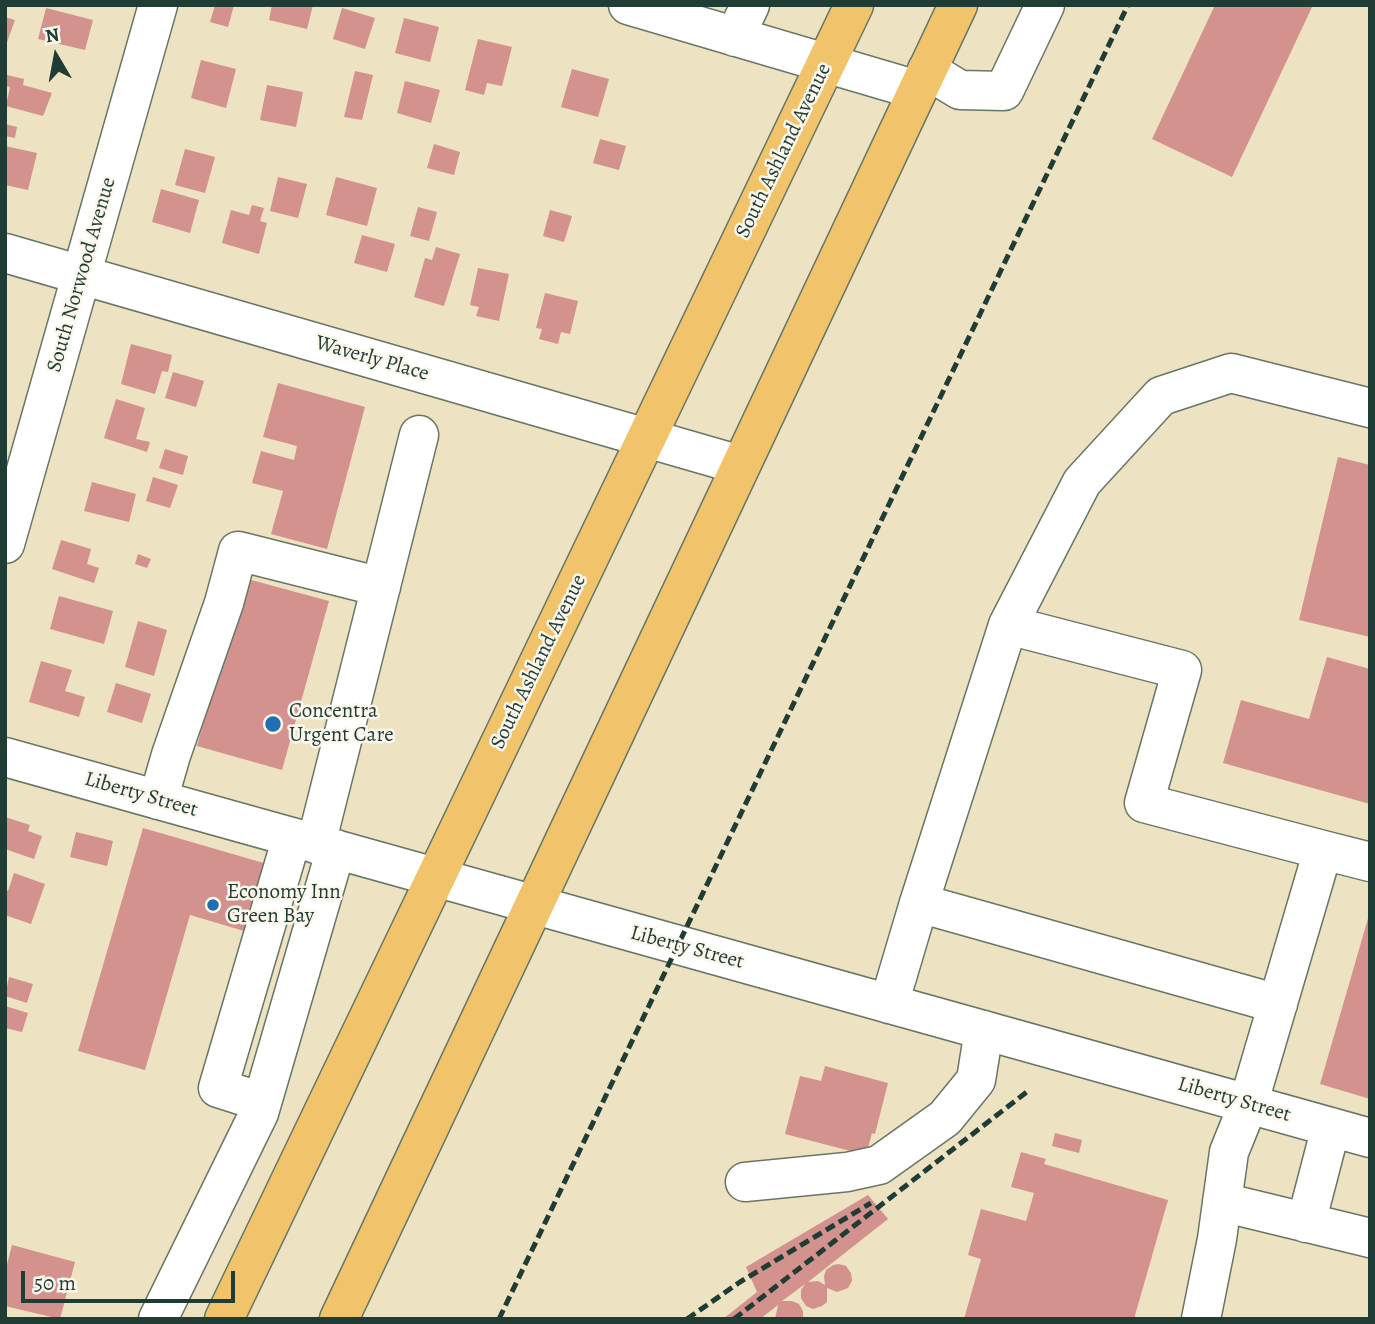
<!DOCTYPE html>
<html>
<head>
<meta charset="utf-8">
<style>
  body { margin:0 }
  #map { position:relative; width:1375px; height:1324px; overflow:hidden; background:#ede2c1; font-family:Alegreya,serif }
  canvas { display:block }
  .frame { position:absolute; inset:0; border:7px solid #1f3d34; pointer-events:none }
  .north { position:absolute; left:21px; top:21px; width:70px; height:70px; -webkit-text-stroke:5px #fbf7ec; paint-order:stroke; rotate:350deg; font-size:19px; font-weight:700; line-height:28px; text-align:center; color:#1f3d34 }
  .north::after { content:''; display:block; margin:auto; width:24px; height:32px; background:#1f3d34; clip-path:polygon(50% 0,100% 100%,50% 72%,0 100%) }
  .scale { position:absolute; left:21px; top:1271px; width:214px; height:32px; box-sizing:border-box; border:4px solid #1f3d34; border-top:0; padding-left:9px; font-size:21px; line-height:24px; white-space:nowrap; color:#1f3d34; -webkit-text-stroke:5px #fbf7ec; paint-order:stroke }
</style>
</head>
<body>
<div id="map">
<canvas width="1375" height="1324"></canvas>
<div class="frame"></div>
<div class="north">N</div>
<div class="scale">50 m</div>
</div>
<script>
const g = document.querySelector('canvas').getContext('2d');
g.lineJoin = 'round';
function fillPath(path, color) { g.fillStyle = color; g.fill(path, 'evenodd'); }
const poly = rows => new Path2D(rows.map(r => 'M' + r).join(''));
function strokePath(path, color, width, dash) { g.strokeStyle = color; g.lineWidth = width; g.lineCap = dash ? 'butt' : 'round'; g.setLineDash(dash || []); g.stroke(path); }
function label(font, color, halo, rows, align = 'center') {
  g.font = font + ' Alegreya,serif'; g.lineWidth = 5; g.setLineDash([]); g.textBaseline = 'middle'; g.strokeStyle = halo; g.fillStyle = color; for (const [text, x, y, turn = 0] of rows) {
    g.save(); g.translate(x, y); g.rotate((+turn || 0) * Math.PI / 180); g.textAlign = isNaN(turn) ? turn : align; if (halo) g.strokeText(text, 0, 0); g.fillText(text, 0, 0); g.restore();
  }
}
const building = poly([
  [215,5,234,5,228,27,210,22],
  [272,5,313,5,307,29,269,20],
  [1215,5,1313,5,1232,177,1152,139],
  [46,8,93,20,85,50,38,39],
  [342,8,375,18,365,49,333,39],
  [5,17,15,20,6,45,5,45],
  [404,18,439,27,430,62,395,53],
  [478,39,512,47,502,86,487,83,484,95,465,90],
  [201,60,236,69,226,108,191,98],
  [572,69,609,79,598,117,561,107],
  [355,71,373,75,362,120,344,117],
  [7,75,24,79,23,85,52,93,43,116,6,106,10,87,5,86],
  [405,81,440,90,431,123,397,113],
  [267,85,303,92,296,127,260,120],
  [5,124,17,127,15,138,5,136],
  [600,139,626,146,619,170,593,163],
  [434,144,460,152,454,175,427,168],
  [5,146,37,153,28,190,5,185],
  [185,149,215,157,205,193,175,185],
  [278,177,307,184,298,218,270,211],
  [336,177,377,188,367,226,326,215],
  [161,189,199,200,190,233,152,222],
  [252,205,264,208,260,221,267,223,259,254,222,243,231,210,249,215],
  [418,207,437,212,429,241,410,236],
  [550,210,572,216,564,242,543,236],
  [362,235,395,244,387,272,354,263],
  [436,247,460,254,444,306,414,297,425,258,432,260],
  [478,268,509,274,499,321,476,316,479,307,470,305],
  [545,293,578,301,570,334,561,332,558,344,539,339,542,329,536,328],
  [131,344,172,355,168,372,162,371,155,394,121,384],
  [173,372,204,381,196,407,165,398],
  [278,383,365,407,327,549,271,534,283,491,252,483,261,451,294,460,297,446,263,437],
  [116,399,145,408,136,439,150,442,147,452,104,438],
  [165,449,188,456,183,475,159,468],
  [1338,457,1370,465,1370,637,1299,620],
  [153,477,178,485,170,508,146,501],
  [92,482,136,494,129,522,84,511],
  [61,540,91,549,87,564,99,568,94,583,52,569],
  [138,554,151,559,147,568,135,564],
  [244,578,329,601,282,770,197,746],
  [59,596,113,611,104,644,50,629],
  [138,621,167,630,154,676,125,667],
  [1327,657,1370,669,1370,804,1223,763,1241,700,1309,719],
  [41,661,72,670,65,691,85,697,79,717,29,702],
  [116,683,151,694,142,723,107,712],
  [5,817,30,825,28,831,42,836,34,859,5,849],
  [143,828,281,868,261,936,190,915,145,1070,78,1051],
  [76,832,113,841,107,866,70,857],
  [14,873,45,884,31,924,5,915,5,890,8,891],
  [1369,915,1370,915,1370,1099,1320,1084],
  [9,977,33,984,27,1003,5,996],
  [5,1006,28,1013,22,1032,5,1028],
  [825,1066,888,1083,875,1134,872,1133,866,1155,785,1134,800,1076,821,1081],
  [1055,1133,1082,1140,1079,1153,1052,1146],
  [1021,1152,1046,1159,1044,1164,1168,1200,1134,1319,964,1319,981,1259,968,1255,981,1209,1026,1221,1034,1193,1011,1187],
  [868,1195,888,1219,808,1282,818,1281,825,1285,824,1276,826,1270,833,1265,839,1264,846,1266,851,1273,852,1281,848,1288,837,1292,827,1288,827,1302,822,1306,813,1309,806,1306,801,1298,801,1290,805,1284,782,1301,792,1301,799,1304,803,1311,803,1319,775,1319,778,1305,760,1319,723,1319,757,1292,746,1267],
  [12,1245,75,1262,60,1319,5,1306,5,1272]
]);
const minor = poly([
  [628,5,917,90],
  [735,37,750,5],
  [927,70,960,90,1004,91,1045,5],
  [5,253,740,465],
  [5,544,158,5],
  [1008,625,1082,482,1161,396,1231,373,1370,408],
  [5,757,1370,1138],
  [158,800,171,755,224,603,238,551,381,587],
  [316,844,419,435],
  [919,903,1008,625,1182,670,1144,803,1323,850],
  [889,1004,919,903,1278,1004],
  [262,1102,218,1088,292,837],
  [745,1182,847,1172,879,1165,945,1118,976,1080,984,1030],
  [1222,1202,1370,1238],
  [1306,1223,1331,1127],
  [158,1319,259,1113,336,849],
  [1201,1319,1217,1239,1229,1152,1248,1105,1323,850,1370,862]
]);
const major = poly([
  [224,1319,854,5],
  [339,1319,958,5]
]);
const rail = poly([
  [499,1319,1128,5],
  [687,1319,740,1282,871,1203],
  [734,1319,1028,1091]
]);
const markers = [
  [273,724,9,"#1f6fb2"],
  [213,905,7,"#1f6fb2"]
];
const streetNames = [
  ["South Ashland Avenue",784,151,-64],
  ["South Norwood Avenue",82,275,-74],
  ["Waverly Place",372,359,16],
  ["South Ashland Avenue",539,662,-64],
  ["Liberty Street",141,795,16],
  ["Liberty Street",687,948,15],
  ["Liberty Street",1234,1100,16]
];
const poiNames = [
  ["Concentra",289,712],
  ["Urgent Care",289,736],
  ["Economy Inn",227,893],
  ["Green Bay",227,917]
];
fillPath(building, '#d4928e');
strokePath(minor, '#677765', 41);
strokePath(major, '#677765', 41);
strokePath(minor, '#fff', 38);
strokePath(major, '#f1c36a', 38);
strokePath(rail, '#1f3d34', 5, [10, 5]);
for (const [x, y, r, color] of markers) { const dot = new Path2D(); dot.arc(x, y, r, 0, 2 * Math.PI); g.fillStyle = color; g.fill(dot); strokePath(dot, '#fbf7ec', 2.5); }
label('21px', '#1f3d34', '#fbf7ec', streetNames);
label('21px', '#1f3d34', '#fbf7ec', poiNames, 'left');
</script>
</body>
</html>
